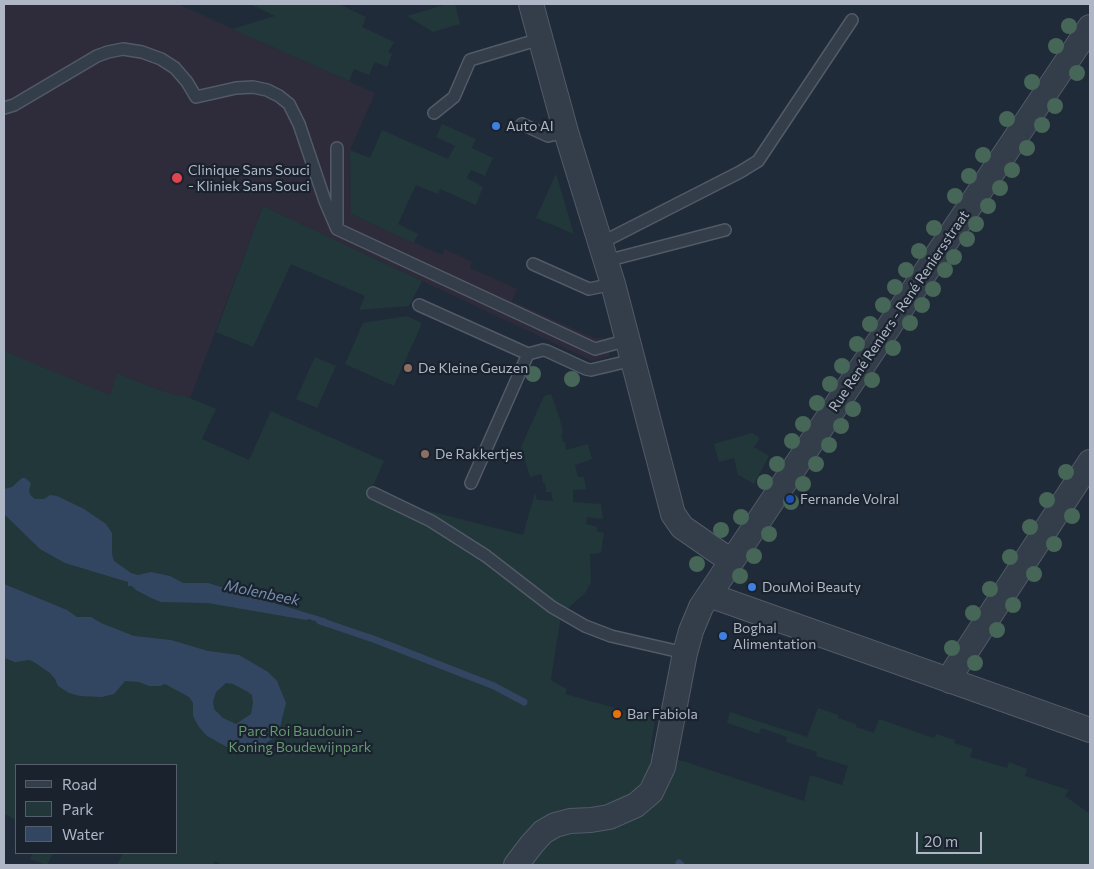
<!DOCTYPE html>
<html>
<head>
<meta charset="utf-8">
<style>
  body { margin:0 }
  #map { position:relative; width:1094px; height:869px; overflow:hidden; background:#202b39; font-family:Commissioner,sans-serif }
  canvas { display:block }
  .frame { position:absolute; inset:0; border:5px solid #afb7c6; pointer-events:none }
  .legend { position:absolute; left:15px; top:764px; width:162px; height:90px; box-sizing:border-box; background:#1a222e; border:1px solid #565e6b; margin:0; padding:6px 9px; list-style:none; font-size:15px; color:#afb7c6 }
  .legend li { display:flex; align-items:center; gap:10px; height:25px }
  .legend b { width:25px; border:1px solid #565e6b }
  .scale { position:absolute; left:916px; top:832px; width:66px; height:22px; box-sizing:border-box; border:2px solid #afb7c6; border-top:0; padding-left:6px; font-size:15px; line-height:18px; white-space:nowrap; color:#afb7c6; -webkit-text-stroke:4px #1a222e; paint-order:stroke }
</style>
</head>
<body>
<div id="map">
<canvas width="1094" height="869"></canvas>
<div class="frame"></div>
<ul class="legend">
<li><b style="height:6px;background:#343d4a"></b>Road</li>
<li><b style="height:14px;background:#22373a"></b>Park</li>
<li><b style="height:14px;background:#334661"></b>Water</li>
</ul>
<div class="scale">20 m</div>
</div>
<script>
const g = document.querySelector('canvas').getContext('2d');
g.lineJoin = 'round';
function fillPath(path, color) { g.fillStyle = color; g.fill(path, 'evenodd'); }
const poly = rows => new Path2D(rows.map(r => 'M' + r).join(''));
function strokePath(path, color, width, dash) { g.strokeStyle = color; g.lineWidth = width; g.lineCap = dash ? 'butt' : 'round'; g.setLineDash(dash || []); g.stroke(path); }
function label(font, color, halo, rows, align = 'center') {
  g.font = font + ' Commissioner,sans-serif'; g.lineWidth = 4.5; g.setLineDash([]); g.textBaseline = 'middle'; g.strokeStyle = halo; g.fillStyle = color; for (const [text, x, y, turn = 0] of rows) {
    g.save(); g.translate(x, y); g.rotate((+turn || 0) * Math.PI / 180); g.textAlign = isNaN(turn) ? turn : align; if (halo) g.strokeText(text, 0, 0); g.fillText(text, 0, 0); g.restore();
  }
}
const medical = poly([
  [4,4,178,4,375,93,350,150,351,214,442,255,445,249,472,262,470,268,517,289,512,301,594,338,604,338,610,356,592,361,263,206,190,398,180,394,178,396,146,385,117,373,110,396,4,351]
]);
const green = poly([
  [257,4,339,4,366,17,362,27,394,42,388,52,392,54,387,67,375,62,369,75,354,69,349,81,232,29,275,16,252,5],
  [447,4,455,4,460,24,433,32,407,16],
  [442,124,476,139,472,148,493,158,485,176,471,170,467,178,483,187,476,205,440,189,438,194,416,185,398,224,418,234,414,243,351,214,350,150,370,158,382,130,448,159,455,146,436,137],
  [556,174,574,234,536,218],
  [263,206,422,281,409,306,359,310,365,296,291,264,253,347,216,332],
  [407,316,422,323,394,386,345,364,363,323],
  [4,351,110,395,117,373,146,385,178,396,179,394,190,398,216,409,202,439,249,460,271,411,384,461,373,486,425,510,523,535,535,493,537,500,553,501,551,492,546,492,545,483,543,483,541,474,530,477,521,447,544,396,551,394,560,419,563,434,561,435,563,442,565,442,566,450,588,444,592,459,575,465,578,477,584,477,586,489,573,490,573,502,601,504,603,519,587,517,586,524,597,527,597,531,604,533,601,553,590,554,591,582,585,593,561,615,551,679,552,681,567,689,565,694,655,719,650,753,686,762,804,801,810,775,842,785,848,766,816,756,817,752,786,742,787,737,761,728,759,734,727,723,730,712,807,737,818,708,838,715,838,718,856,724,856,727,874,733,879,719,934,738,936,734,955,740,954,743,973,749,970,757,1007,768,1009,762,1027,769,1025,776,1069,790,1065,796,1090,814,1090,865,222,865,215,861,213,865,117,865,123,853,176,853,176,765,16,765,16,820,5,814,4,817],
  [315,357,336,366,317,408,296,399],
  [752,433,760,438,754,447,769,456,754,484,739,475,738,476,734,458,719,462,714,444],
  [33,853,53,853,47,865,30,859]
]);
const water = poly([
  [22,478,25,478,31,483,29,491,31,496,35,499,44,499,50,495,57,496,84,509,106,524,112,533,112,554,114,561,131,573,138,575,151,572,170,576,183,583,208,583,327,619,328,623,326,625,309,619,306,620,208,603,161,602,151,598,136,590,132,586,128,586,128,582,65,563,40,549,4,514,4,489,12,487],
  [4,584,67,610,77,617,91,617,101,623,134,636,171,640,208,651,239,655,268,672,277,681,286,703,279,731,272,739,258,748,248,749,227,747,207,736,199,727,193,716,193,703,189,697,165,684,160,686,149,686,139,682,125,681,114,694,102,697,80,696,69,693,58,686,55,679,50,673,34,662,29,660,15,662,4,658],
  [226,683,233,684,248,692,252,695,253,703,251,714,236,724,223,718,214,709,213,702,216,692]
]);
const stream = poly([
  [320,621,376,640,494,686,524,702],
  [679,863,681,865]
]);
const service = poly([
  [4,108,14,105,97,56,108,52,123,49,142,52,161,59,175,68,187,82,196,97,236,88,253,87,267,90,279,96,289,104,299,124,325,201,337,229,595,349,628,340],
  [434,113,454,97,470,60,540,39],
  [522,124,548,136,566,132],
  [337,224,337,148],
  [601,243,740,172,758,161,852,20],
  [606,261,725,230],
  [533,264,589,289,613,284],
  [419,305,528,354,543,350,547,351,586,369,591,370,633,360],
  [471,483,528,354],
  [373,493,431,521,486,556,552,607,585,626,611,636,685,653]
]);
const minor = poly([
  [531,4,566,132,613,284,673,514,682,527,731,561],
  [709,595,1090,730],
  [950,681,955,669,1090,462],
  [516,865,532,844,543,832,555,825,570,821,591,820,609,817,636,805,651,792,663,767,685,653,691,631,701,607,1090,27]
]);
const trees = [
  [1069,26],
  [1056,46],
  [1077,73],
  [1032,82],
  [1055,106],
  [1007,119],
  [1042,125],
  [1027,148],
  [983,155],
  [1012,170],
  [969,176],
  [1000,188],
  [955,196],
  [988,206],
  [976,224],
  [934,228],
  [967,239],
  [919,251],
  [954,257],
  [906,270],
  [945,270],
  [895,287],
  [933,289],
  [883,305],
  [922,305],
  [910,323],
  [870,324],
  [857,344],
  [893,348],
  [842,366],
  [533,374],
  [572,379],
  [872,380],
  [830,384],
  [817,403],
  [853,409],
  [803,424],
  [841,426],
  [792,441],
  [829,445],
  [777,464],
  [816,464],
  [1066,472],
  [765,482],
  [803,484],
  [1047,500],
  [791,502],
  [1072,516],
  [741,517],
  [1030,527],
  [721,530],
  [769,534],
  [1054,544],
  [754,556],
  [1010,557],
  [697,564],
  [1034,574],
  [740,576],
  [990,589],
  [1013,605],
  [973,613],
  [997,630],
  [952,648],
  [975,663]
];
const markers = [
  [496,126,5,"#3f7fe0"],
  [177,178,6,"#e0444e"],
  [408,368,5,"#8d6e63"],
  [425,454,5,"#8d6e63"],
  [790,499,5,"#1a4fb4"],
  [752,587,5,"#3f7fe0"],
  [723,636,5,"#3f7fe0"],
  [617,714,5,"#e8710a"]
];
const poiNames = [
  ["Auto AI",506,126],
  ["Clinique Sans Souci",188,170],
  ["- Kliniek Sans Souci",188,186],
  ["De Kleine Geuzen",418,368],
  ["De Rakkertjes",435,454],
  ["Fernande Volral",800,499],
  ["DouMoi Beauty",762,587],
  ["Boghal",733,628],
  ["Alimentation",733,644],
  ["Bar Fabiola",627,714]
];
const streetNames = [
  ["Rue René Reniers - René Reniersstraat",899,311,-56]
];
const parkNames = [
  ["Parc Roi Baudouin -",300,731],
  ["Koning Boudewijnpark",300,747]
];
const waterNames = [
  ["Molenbeek",262,593,12]
];
fillPath(medical, '#2e2c3a');
fillPath(green, '#22373a');
fillPath(water, '#334661');
strokePath(stream, '#334661', 7);
strokePath(service, '#525a67', 14);
strokePath(minor, '#525a67', 26);
strokePath(service, '#343d4a', 11);
strokePath(minor, '#343d4a', 24);
g.fillStyle = '#466658';
for (const [x, y] of trees) { g.beginPath(); g.arc(x, y, 8, 0, 2 * Math.PI); g.fill(); }
for (const [x, y, r, color] of markers) { const dot = new Path2D(); dot.arc(x, y, r, 0, 2 * Math.PI); g.fillStyle = color; g.fill(dot); strokePath(dot, '#1a222e', 2); }
label('14px', '#afb7c6', '#1a222e', poiNames, 'left');
label('14px', '#afb7c6', '#1a222e', streetNames);
label('14px', '#659771', '#1a222e', parkNames);
label('italic 15px', '#758eaf', '#1a222e', waterNames);
</script>
</body>
</html>
